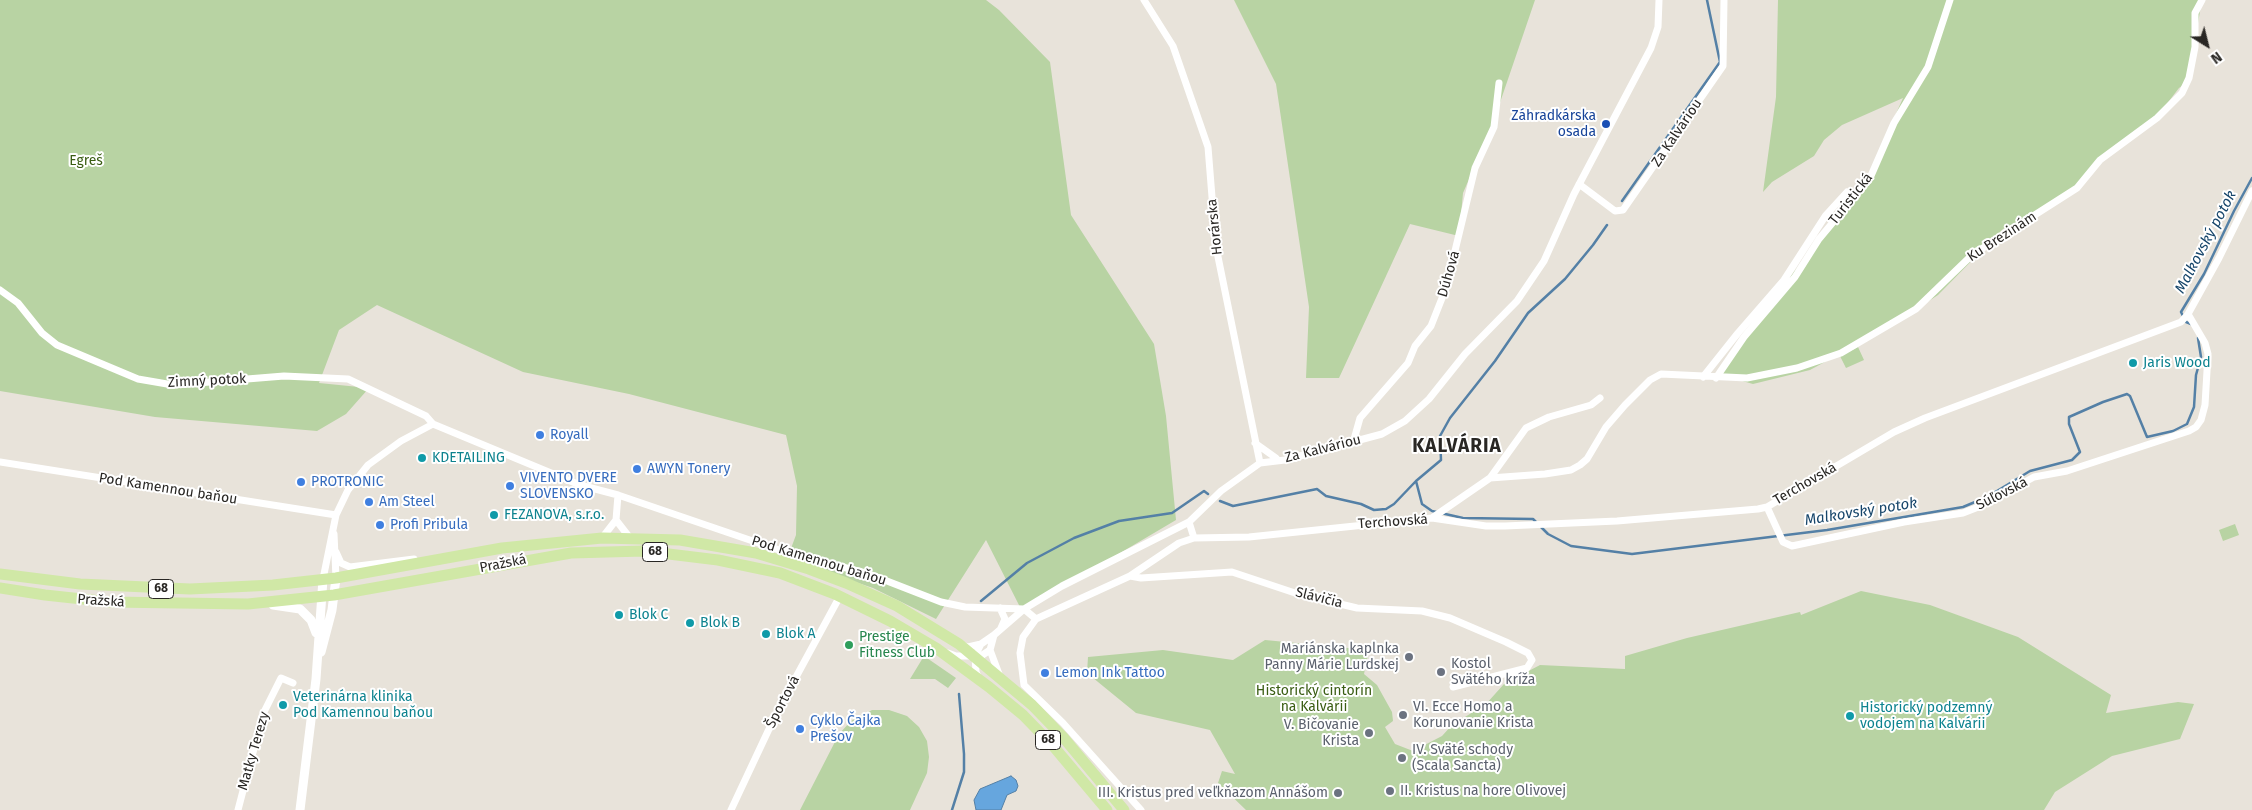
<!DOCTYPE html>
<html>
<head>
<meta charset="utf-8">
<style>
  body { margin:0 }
  #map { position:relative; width:2252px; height:810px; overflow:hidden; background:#e8e3da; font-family:"Fira Sans",sans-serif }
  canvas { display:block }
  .north { position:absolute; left:2182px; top:20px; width:50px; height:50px; -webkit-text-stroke:4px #fff; paint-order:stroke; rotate:144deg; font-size:14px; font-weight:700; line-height:20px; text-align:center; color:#292724 }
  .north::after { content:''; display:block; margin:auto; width:18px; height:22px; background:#292724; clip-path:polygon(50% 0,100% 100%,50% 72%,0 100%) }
</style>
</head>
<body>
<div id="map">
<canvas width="2252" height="810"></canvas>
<div class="north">N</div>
</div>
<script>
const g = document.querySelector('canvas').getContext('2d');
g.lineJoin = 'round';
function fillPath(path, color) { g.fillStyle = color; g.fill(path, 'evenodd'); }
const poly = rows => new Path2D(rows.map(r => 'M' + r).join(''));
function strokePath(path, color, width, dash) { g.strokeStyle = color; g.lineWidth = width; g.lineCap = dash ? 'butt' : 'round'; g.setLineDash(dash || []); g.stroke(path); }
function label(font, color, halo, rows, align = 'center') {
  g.font = font + ' "Fira Sans",sans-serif'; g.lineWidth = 4; g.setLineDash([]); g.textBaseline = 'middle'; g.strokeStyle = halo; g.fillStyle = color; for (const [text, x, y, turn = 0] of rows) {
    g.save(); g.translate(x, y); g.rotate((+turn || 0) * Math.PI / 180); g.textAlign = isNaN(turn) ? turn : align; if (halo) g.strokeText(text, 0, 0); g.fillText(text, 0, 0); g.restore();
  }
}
const green = poly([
  [0,0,986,0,999,10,1050,62,1071,215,1154,344,1166,416,1176,520,1022,611,986,540,936,619,873,588,787,559,796,535,797,486,786,435,629,394,523,372,377,305,339,330,319,383,369,388,346,414,317,431,155,417,0,391],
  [1234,0,1535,0,1492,126,1463,193,1459,236,1410,224,1339,378,1306,378,1309,307,1276,84],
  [1778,0,2202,0,2188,81,2179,88,2156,118,2104,159,2067,196,2003,229,1938,295,1891,326,1810,370,1753,384,1721,375,1732,352,1868,176,1903,98,1842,125,1824,140,1814,156,1772,182,1763,192,1776,97],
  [1858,347,1864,360,1846,368,1840,356],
  [2235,524,2239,535,2223,541,2219,530],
  [1861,591,1930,605,2018,637,2111,695,2106,713,2178,702,2194,704,2180,739,2112,756,2055,792,2044,810,1246,810,1218,783,1222,771,1235,774,1210,730,1136,713,1087,673,1088,657,1163,650,1233,660,1265,640,1369,650,1364,674,1377,685,1392,712,1393,721,1385,727,1395,744,1413,751,1442,736,1452,725,1486,704,1504,684,1540,665,1625,669,1625,656,1687,638,1800,612,1801,615],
  [924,656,956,678,948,688,935,679,910,679],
  [872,710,889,710,907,716,919,727,927,741,929,757,927,773,910,810,800,810,839,734,851,721]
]);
const water = poly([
  [1011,776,1016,780,1018,786,1016,791,1007,795,1001,810,976,810,974,800,980,789,1011,776]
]);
const stream = poly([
  [1622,201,1720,62,1707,0],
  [2191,324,2186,322,2181,312,2204,274,2234,211,2252,178],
  [1416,481,1422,504,1432,511,1463,518,1533,519,1536,522],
  [1220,501,1233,506,1317,489,1326,496,1361,504,1374,510,1386,509,1394,504,1416,481,1441,460,1440,436,1450,418,1495,361,1528,313,1565,279,1593,245,1607,225],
  [1540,526,1548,534,1571,546,1632,554,1827,530,1963,507,1987,497,2030,471,2072,460,2080,452,2069,424,2069,417,2103,402,2127,394,2130,396,2147,437,2173,431,2187,424,2194,407,2196,375,2201,357,2198,338],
  [981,601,1027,563,1074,538,1119,521,1172,513,1204,491,1208,494],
  [952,810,964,772,964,754,959,694]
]);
const minor = poly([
  [1144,0,1173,46,1208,147,1216,247,1260,463],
  [1579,184,1615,211,1623,210,1723,66,1724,0],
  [0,290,18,303,42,333,57,345,138,379,173,385,284,376,348,379,426,416,433,424,580,485,618,495,782,551,869,574,941,602,965,607,1024,609],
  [1703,377,1738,333,1784,280,1826,215,1847,192],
  [1716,378,1744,337,1795,277,1819,239,1870,178,1894,123,1928,67,1950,0],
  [1255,443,1276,458],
  [1353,443,1360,418,1408,363,1415,346,1431,326,1446,288,1475,168,1494,127,1499,83],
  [0,462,336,515],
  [1490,478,1545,474,1571,470,1580,465,1587,459,1606,427,1625,405,1650,380,1661,374,1747,378,1797,368,1841,353,1916,309,1972,255,2077,188,2100,160,2157,118,2182,93,2189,78,2195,47,2195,13,2202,0],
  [1767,507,1783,542,1792,546,1904,522,1963,513,1981,506,2034,477,2067,471,2189,431,2196,427,2201,420,2205,405,2208,354,2205,343,2188,314],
  [1432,518,1490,478,1526,428,1549,417,1591,405,1600,398],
  [616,520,630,538],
  [1189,522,1194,538],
  [334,534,336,578],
  [602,538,616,520,618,495],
  [336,552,341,563,350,567,414,559],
  [1130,576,1141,578,1232,572,1298,594,1357,608,1422,611,1450,618,1506,642,1528,653,1532,660,1527,668,1453,687],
  [323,579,336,515,348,490,368,465,401,441,433,424],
  [1000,608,1005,619,1001,628],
  [1024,609,1036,619],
  [994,635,990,650,999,674],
  [962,645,968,647,981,644,994,635,1024,609,1062,586,1189,522,1221,491,1260,463,1285,460,1382,434,1405,421,1429,399,1465,354,1517,301,1544,261,1574,194,1651,48,1658,27,1659,0],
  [948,653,956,656,981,656,990,650],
  [979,679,976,672,975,656,981,644],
  [238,810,263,714,281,678,293,683],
  [731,810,777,712,840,596],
  [1141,810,1063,723,1024,685,1020,653,1023,637,1036,619,1130,576,1179,543,1194,538,1249,537,1432,518,1486,526,1505,526,1617,521,1758,509,1767,507,1894,432,1925,418,2181,322,2188,314,2219,258,2252,191]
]);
const tertiary = poly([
  [273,605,300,609,311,620,316,633],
  [321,652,332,610,336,578],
  [300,810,316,679,323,579]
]);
const primary = poly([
  [0,574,80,584,190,589,273,585,336,578,502,548,602,538,680,540,756,553,809,569,846,583,897,606,959,644,1032,705,1063,737,1124,810],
  [0,588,45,595,110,602,248,604,334,595,571,553,644,551,718,560,780,573,835,594,890,621,936,648,989,687,1023,715,1054,747,1107,810]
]);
const markers = [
  [1606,124,5,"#1a4fb4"],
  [2133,363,5,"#0f9aa8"],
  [540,435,5,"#3f7fe0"],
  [422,458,5,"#0f9aa8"],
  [637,469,5,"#3f7fe0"],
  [301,482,5,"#3f7fe0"],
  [510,486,5,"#3f7fe0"],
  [369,502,5,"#3f7fe0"],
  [494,515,5,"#0f9aa8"],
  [380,525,5,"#3f7fe0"],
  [619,615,5,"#0f9aa8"],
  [690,623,5,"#0f9aa8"],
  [766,634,5,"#0f9aa8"],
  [849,645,5,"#2e9e5b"],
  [1409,657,5,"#6b7280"],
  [1441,672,5,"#6b7280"],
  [1045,673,5,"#3f7fe0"],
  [283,705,5,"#0f9aa8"],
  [1403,715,5,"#6b7280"],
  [1850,716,5,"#0f9aa8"],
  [800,729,5,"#3f7fe0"],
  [1369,733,5,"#6b7280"],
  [1402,758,5,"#6b7280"],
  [1390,791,5,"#6b7280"],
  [1338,793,5,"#6b7280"]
];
const shields = [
  [655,552,25],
  [161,589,25],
  [1048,740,25]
];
const shieldNames = [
  ["68",655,552],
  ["68",161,589],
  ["68",1048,740]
];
const transitNames = [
  ["Záhradkárska",1596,116],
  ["osada",1596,132]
];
const streetNames = [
  ["Za Kalváriou",1677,133,-56],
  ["Turistická",1851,199,-52],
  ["Horárska",1215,227,-96],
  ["Ku Brezinám",2002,237,-33],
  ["Dúhová",1449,274,-74],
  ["Zimný potok",207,381,-3],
  ["Za Kalváriou",1323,449,-14],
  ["Terchovská",1805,484,-30],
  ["Pod Kamennou baňou",168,489,9],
  ["Súľovská",2002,494,-27],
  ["Terchovská",1393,522,-4],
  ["Pod Kamennou baňou",819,561,17],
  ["Pražská",503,564,-11],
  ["Slávičia",1319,598,14],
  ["Pražská",101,601,4],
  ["Športová",783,702,-63],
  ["Matky Terezy",254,751,-74]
];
const parkNames = [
  ["Egreš",86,161],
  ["Historický cintorín",1314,691],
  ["na Kalvárii",1314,707]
];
const cultureNames = [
  ["Jaris Wood",2143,363],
  ["KDETAILING",432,458],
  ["FEZANOVA, s.r.o.",504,515],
  ["Blok C",629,615],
  ["Blok B",700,623],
  ["Blok A",776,634],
  ["Veterinárna klinika",293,697],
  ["Pod Kamennou baňou",293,713],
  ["Historický podzemný",1860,708],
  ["vodojem na Kalvárii",1860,724]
];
const shopNames = [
  ["Royall",550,435],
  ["AWYN Tonery",647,469],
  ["VIVENTO DVERE",520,478],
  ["SLOVENSKO",520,494],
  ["PROTRONIC",311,482],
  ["Am Steel",379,502],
  ["Profi Pribula",390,525],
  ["Lemon Ink Tattoo",1055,673],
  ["Cyklo Čajka",810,721],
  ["Prešov",810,737]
];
const leisureNames = [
  ["Prestige",859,637],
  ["Fitness Club",859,653]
];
const worshipNames = [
  ["Mariánska kaplnka",1399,649,"right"],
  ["Panny Márie Lurdskej",1399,665,"right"],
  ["Kostol",1451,664],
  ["Svätého kríža",1451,680],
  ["VI. Ecce Homo a",1413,707],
  ["Korunovanie Krista",1413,723],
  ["V. Bičovanie",1359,725,"right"],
  ["Krista",1359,741,"right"],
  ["IV. Sväté schody",1412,750],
  ["(Scala Sancta)",1412,766],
  ["II. Kristus na hore Olivovej",1400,791],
  ["III. Kristus pred veľkňazom Annášom",1328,793,"right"]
];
const waterNames = [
  ["Malkovský potok",2206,242,-62],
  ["Malkovský potok",1861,512,-9]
];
const districtNames = [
  ["KALVÁRIA",1457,447]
];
fillPath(green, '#b8d3a3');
fillPath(water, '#66a6de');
strokePath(water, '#5480a6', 1);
strokePath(stream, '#5480a6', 2.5);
strokePath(minor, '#fff', 7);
strokePath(tertiary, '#fff', 9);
strokePath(primary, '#d0e8a6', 11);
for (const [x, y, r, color] of markers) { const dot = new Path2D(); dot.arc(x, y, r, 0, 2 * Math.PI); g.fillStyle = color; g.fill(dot); strokePath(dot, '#fff', 2); }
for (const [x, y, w] of shields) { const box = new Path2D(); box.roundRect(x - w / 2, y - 9.5, w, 19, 4); g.fillStyle = '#fff'; g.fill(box); strokePath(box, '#292724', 1); }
label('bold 12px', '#292724', null, shieldNames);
label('14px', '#164399', '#fff', transitNames, 'right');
label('14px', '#292724', '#fff', streetNames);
label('14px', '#3a5d13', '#fff', parkNames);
label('14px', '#0d838f', '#fff', cultureNames, 'left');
label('14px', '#366cbe', '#fff', shopNames, 'left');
label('14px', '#27864d', '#fff', leisureNames, 'left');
label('14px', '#5b616d', '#fff', worshipNames, 'left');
label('italic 15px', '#17466b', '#fff', waterNames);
g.letterSpacing = '1px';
label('bold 19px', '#292724', '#fff', districtNames);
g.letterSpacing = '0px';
</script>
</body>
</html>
